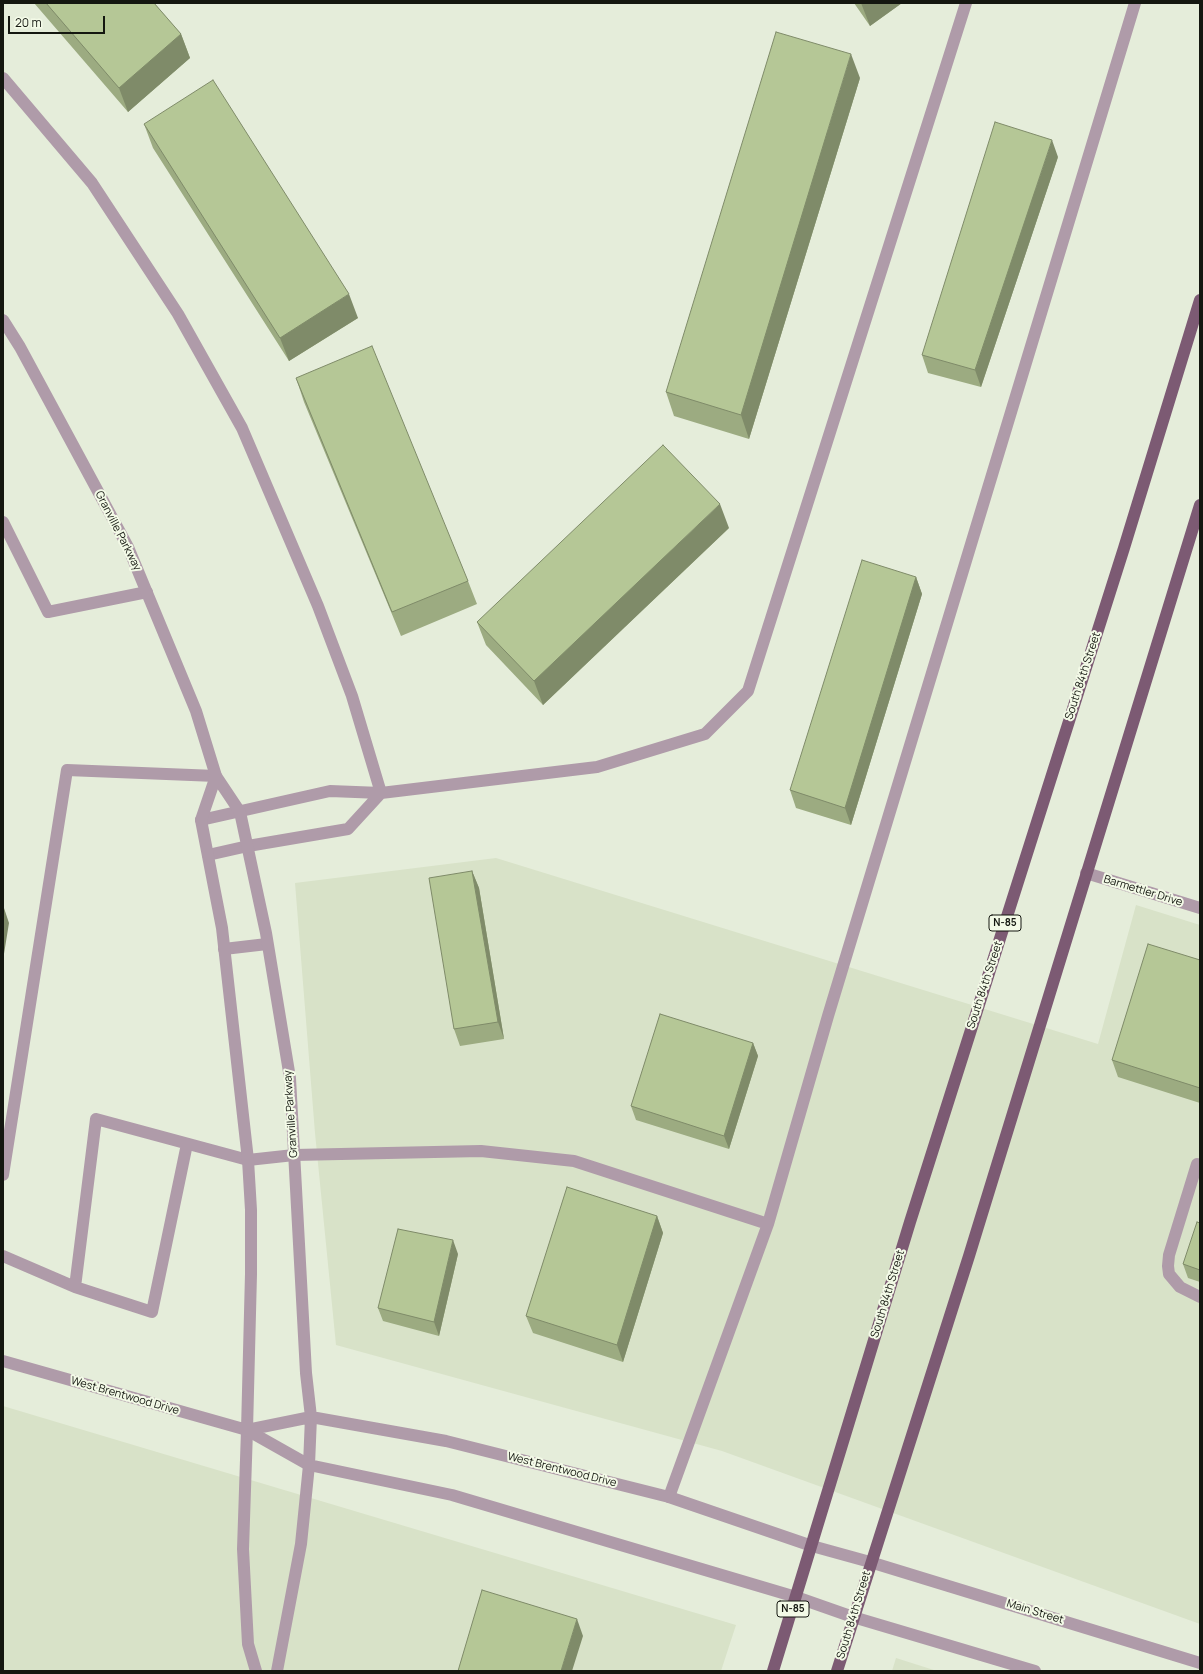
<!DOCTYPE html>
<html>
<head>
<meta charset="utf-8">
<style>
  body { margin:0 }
  #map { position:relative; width:1203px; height:1674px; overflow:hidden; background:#e5edda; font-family:Manrope,sans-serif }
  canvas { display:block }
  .frame { position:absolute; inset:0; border:4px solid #141710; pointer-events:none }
  .scale { position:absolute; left:8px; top:16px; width:97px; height:18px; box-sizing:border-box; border:2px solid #141710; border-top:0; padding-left:5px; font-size:12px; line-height:14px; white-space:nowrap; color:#141710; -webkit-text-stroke:3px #f3fae7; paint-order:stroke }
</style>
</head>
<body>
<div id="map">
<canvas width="1203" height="1674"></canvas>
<div class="frame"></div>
<div class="scale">20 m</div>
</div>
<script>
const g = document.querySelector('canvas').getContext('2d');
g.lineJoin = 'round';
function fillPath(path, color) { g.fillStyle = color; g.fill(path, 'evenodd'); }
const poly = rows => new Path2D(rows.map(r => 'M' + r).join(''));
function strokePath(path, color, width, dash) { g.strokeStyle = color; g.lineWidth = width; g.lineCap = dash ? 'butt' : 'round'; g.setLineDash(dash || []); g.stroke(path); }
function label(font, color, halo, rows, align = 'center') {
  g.font = font + ' Manrope,sans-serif'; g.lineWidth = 4; g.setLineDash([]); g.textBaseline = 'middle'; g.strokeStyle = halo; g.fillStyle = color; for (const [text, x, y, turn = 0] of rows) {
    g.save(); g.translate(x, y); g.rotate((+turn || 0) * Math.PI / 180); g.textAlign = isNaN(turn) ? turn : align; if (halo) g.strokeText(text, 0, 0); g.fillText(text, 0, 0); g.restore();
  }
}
const built = poly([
  [496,858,1098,1044,1136,905,1200,925,1200,1624,722,1451,336,1345,315,1133,295,883],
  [3,1406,736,1625,721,1671,3,1671],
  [896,1658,937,1671,892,1671]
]);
const service = poly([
  [3,78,92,183,178,314,242,428,318,606,352,696,381,793],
  [3,522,48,612,147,592],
  [201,820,330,791,381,793,597,767,705,734,748,691,966,3],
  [208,855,248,846,348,829,381,793],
  [224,949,267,944],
  [187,1144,152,1312,75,1287,96,1119,248,1160,294,1155,481,1151,574,1161,768,1224],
  [1197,1164,1169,1255,1168,1266,1169,1274,1180,1287,1200,1297],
  [3,1175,67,770,216,776],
  [3,1256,75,1287],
  [247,1430,243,1549,248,1644,256,1671],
  [669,1497,768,1224,828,1016,1135,3],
  [277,1671,301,1544,309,1465]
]);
const minor = poly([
  [3,320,20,347,128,547,196,711,216,776,240,812,266,933,290,1078,306,1373,311,1417,309,1465],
  [216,776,201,820,222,928,248,1160,251,1210,251,1274,247,1430],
  [1086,873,1200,908],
  [3,1361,247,1430,309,1465,452,1495,796,1597,853,1617,1035,1671],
  [247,1430,311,1417,446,1441,669,1497,812,1546,870,1562,1200,1663]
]);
const primary = poly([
  [773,1671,910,1222,1124,548,1200,300],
  [837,1671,969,1256,1200,505]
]);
const wall = poly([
  [34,3,154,3,181,34,190,58,128,112],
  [854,3,902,3,870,26],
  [860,78,749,439,674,416,666,392],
  [144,124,358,318,289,361,153,148],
  [1058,157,981,387,928,373,922,355],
  [296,378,468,581,477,604,401,636,304,402],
  [729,528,543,705,486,645,477,622],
  [916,577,922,594,851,825,796,808,790,790],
  [472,871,479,888,504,1039,460,1046,454,1029],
  [1200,960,1200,1103,1118,1077,1112,1060],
  [753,1043,758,1056,729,1149,636,1120,631,1106],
  [657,1216,663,1233,623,1362,533,1333,526,1316],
  [1200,1223,1200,1282,1188,1278,1183,1264],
  [458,1254,439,1336,383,1321,378,1308]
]);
const shadedWall = poly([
  [861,3,902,3,870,26],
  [181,34,190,58,128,112,119,88],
  [851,54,860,78,749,439,741,415],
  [1052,140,1058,157,981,387,975,370],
  [349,294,358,318,289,361,280,338],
  [720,504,729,528,543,705,534,681],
  [916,577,922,594,851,825,845,808],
  [472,871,479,888,504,1039,498,1022],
  [3,905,9,923,3,960],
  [753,1043,758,1056,729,1149,724,1136],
  [657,1216,663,1233,623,1362,617,1345],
  [453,1240,458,1254,439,1336,434,1322],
  [577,1619,583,1636,572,1671,561,1671]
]);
const building = poly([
  [46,3,154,3,181,34,119,88,46,3],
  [776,32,851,54,741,415,666,392,776,32],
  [213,80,349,294,280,338,144,124,213,80],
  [995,122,1052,140,975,370,922,355,995,122],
  [372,346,468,581,392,612,296,378,372,346],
  [663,445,720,504,534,681,477,622,663,445],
  [862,560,916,577,845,808,790,790,862,560],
  [472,871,498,1022,454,1029,429,878,472,871],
  [1148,944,1200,960,1200,1088,1112,1060,1148,944],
  [660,1014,753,1043,724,1136,631,1106,660,1014],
  [567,1187,657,1216,617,1345,526,1316,567,1187],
  [1197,1222,1200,1223,1200,1270,1183,1264,1197,1222],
  [398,1229,453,1240,434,1322,378,1308,398,1229],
  [482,1590,577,1619,561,1671,458,1671,482,1590]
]);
const shields = [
  [1005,923,32],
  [793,1609,32]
];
const shieldNames = [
  ["N-85",1005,923],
  ["N-85",793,1609]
];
const streetNames = [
  ["Granville Parkway",118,531,63],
  ["South 84th Street",1083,676,-72],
  ["Barmettler Drive",1143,891,17],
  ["South 84th Street",985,985,-72],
  ["Granville Parkway",291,1114,-94],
  ["South 84th Street",888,1294,-73],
  ["West Brentwood Drive",125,1396,16],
  ["West Brentwood Drive",562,1470,14],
  ["Main Street",1035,1612,17],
  ["South 84th Street",854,1615,-73]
];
fillPath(built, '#d8e2c8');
strokePath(service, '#af9ba9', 12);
strokePath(minor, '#af9ba9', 12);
strokePath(primary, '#7c5a73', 12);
fillPath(wall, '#9cab81');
fillPath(shadedWall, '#7f8b69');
fillPath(building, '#b5c796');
strokePath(building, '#7f8b69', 1);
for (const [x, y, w] of shields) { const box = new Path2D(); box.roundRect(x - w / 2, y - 8, w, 16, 3); g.fillStyle = '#f3fae7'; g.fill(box); strokePath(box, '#141710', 1); }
label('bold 10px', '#141710', null, shieldNames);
label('11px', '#141710', '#f3fae7', streetNames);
</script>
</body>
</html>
